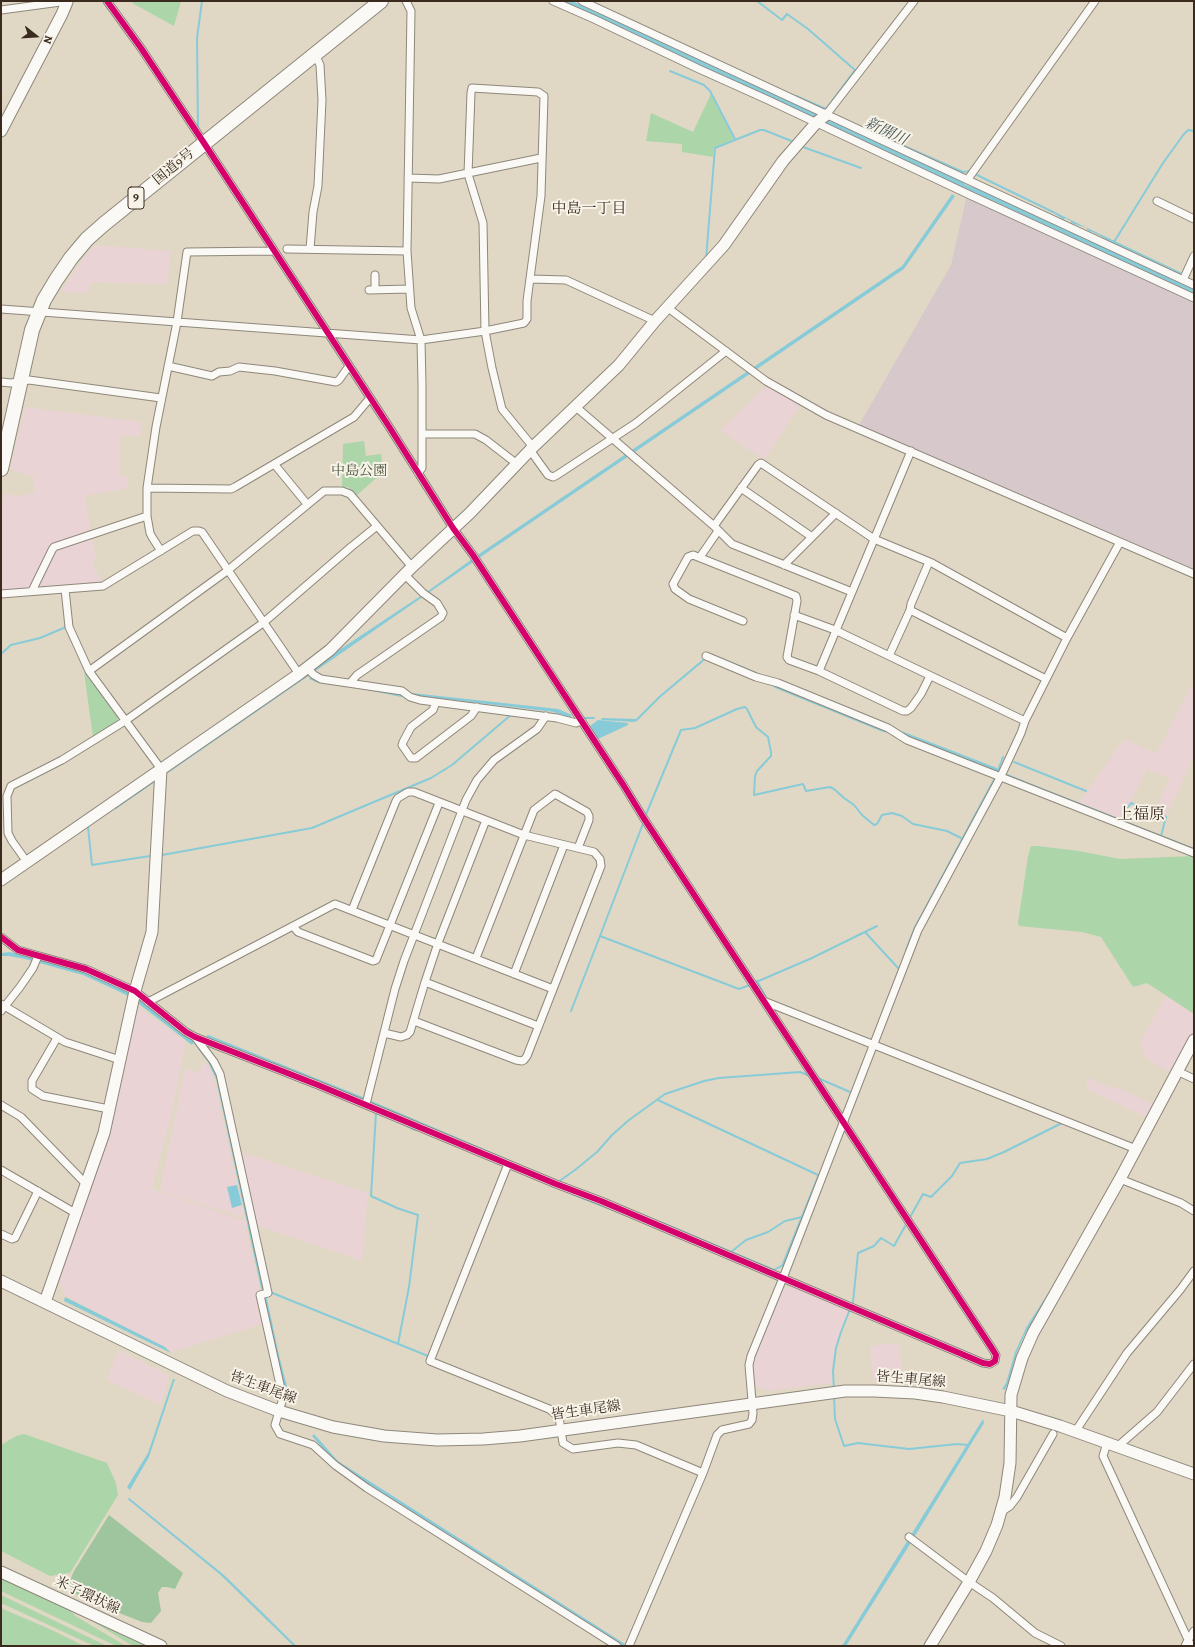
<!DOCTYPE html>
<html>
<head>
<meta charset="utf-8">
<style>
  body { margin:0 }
  #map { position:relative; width:1195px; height:1647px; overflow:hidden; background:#e0d8c4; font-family:Alegreya,serif }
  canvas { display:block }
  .frame { position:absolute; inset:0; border:2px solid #3b2a1e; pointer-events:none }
  .north { position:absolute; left:16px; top:16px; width:40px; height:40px; -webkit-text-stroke:3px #f7f3e8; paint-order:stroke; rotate:107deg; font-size:11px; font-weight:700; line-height:16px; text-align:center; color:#3b2a1e }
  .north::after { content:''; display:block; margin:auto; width:14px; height:18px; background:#3b2a1e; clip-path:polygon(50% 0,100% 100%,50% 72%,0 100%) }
</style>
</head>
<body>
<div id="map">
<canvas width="1195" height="1647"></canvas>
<div class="frame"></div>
<div class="north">N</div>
</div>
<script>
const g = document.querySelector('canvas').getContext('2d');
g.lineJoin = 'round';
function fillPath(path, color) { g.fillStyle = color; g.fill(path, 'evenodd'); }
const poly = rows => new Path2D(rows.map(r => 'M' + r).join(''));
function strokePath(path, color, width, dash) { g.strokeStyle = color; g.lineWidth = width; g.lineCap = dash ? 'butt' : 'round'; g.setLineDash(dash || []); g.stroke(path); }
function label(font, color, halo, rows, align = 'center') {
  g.font = font + ' Alegreya,"Noto Serif JP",serif'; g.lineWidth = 4; g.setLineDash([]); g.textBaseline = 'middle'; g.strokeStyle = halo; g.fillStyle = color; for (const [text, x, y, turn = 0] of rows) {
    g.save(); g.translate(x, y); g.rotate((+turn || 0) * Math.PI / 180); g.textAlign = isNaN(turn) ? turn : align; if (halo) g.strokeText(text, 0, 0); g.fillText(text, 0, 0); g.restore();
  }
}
const built = poly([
  [95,245,171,251,167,284,90,282,89,292,70,293,61,291,80,263],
  [767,386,800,405,764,460,720,430],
  [25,407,142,422,140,437,121,435,119,476,127,476,129,488,85,496,91,532,56,543,29,589,1,592,1,509,5,493,18,496,35,493,33,476,26,475,10,469],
  [91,536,97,559,92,562,102,583,40,587,38,585,55,549],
  [1194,680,1194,757,1166,817,1154,812,1170,779,1147,769,1122,819,1079,802,1124,739,1156,753,1169,730],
  [1166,996,1194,1014,1194,1030,1171,1074,1145,1057,1140,1042],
  [137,1006,186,1042,171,1116,152,1189,243,1220,250,1219,251,1224,245,1226,261,1291,265,1323,173,1352,66,1296,59,1282,111,1130],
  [204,1061,212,1071,245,1218,160,1191,185,1069,199,1072],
  [1087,1077,1115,1090,1117,1087,1154,1105,1148,1118,1087,1089],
  [237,1151,368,1193,362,1261,253,1224],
  [792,1286,849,1309,840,1332,835,1348,832,1371,833,1383,768,1391,753,1385,753,1371,755,1357,782,1289],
  [899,1343,903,1383,873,1382,870,1346],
  [118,1350,169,1375,161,1405,107,1380]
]);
const industrial = poly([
  [967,195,1194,301,1194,569,859,425,951,265]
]);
const green = poly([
  [135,1,181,1,174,26,132,3],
  [711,94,734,139,714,148,713,157,682,152,682,144,646,141,651,113,693,132],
  [364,441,366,456,381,454,383,472,356,496,348,487,342,487,343,444],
  [84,672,118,717,117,723,93,737],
  [1031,846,1038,846,1079,851,1120,859,1194,856,1194,1014,1147,983,1133,987,1101,937,1082,932,1019,926,1018,923,1028,856],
  [24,1434,107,1463,116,1483,118,1495,70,1573,50,1576,1,1551,1,1445,16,1436],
  [1,1577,68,1609,77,1617,126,1646,116,1646,1,1591],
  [1,1595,51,1619,107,1646,94,1646,1,1603],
  [1,1608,54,1631,84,1646,1,1646],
  [82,1615,152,1646,133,1646]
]);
const forest = poly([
  [109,1515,183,1573,175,1589,167,1587,162,1587,158,1593,161,1611,151,1623,142,1622,84,1599,72,1591,69,1586,69,1583,74,1571]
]);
const water = poly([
  [561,1,572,1,705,61,960,180,966,185,984,191,1194,289,1194,295,991,200,988,201,954,185,954,183],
  [952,194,955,196,904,269,479,558,116,809,114,806,324,660,428,591,479,554,902,266],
  [1053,211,1081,225,1182,273,1180,274,1105,239,1099,235,1087,230,1087,228,1071,223,1071,221,1065,218,1064,220,1052,212],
  [710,653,761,674,776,685,884,729,904,732,997,768,1000,771,1047,790,1194,848,1194,850,1004,776,906,951,905,950,914,927,997,772,902,735,883,732,775,688,760,677,709,654],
  [703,659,704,661,661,697,637,721,634,722,601,720,602,718,636,719,659,696],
  [310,677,319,682,401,694,412,693,558,709,572,715,570,718,554,712,411,695,401,697,364,689,318,683,309,679],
  [598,720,628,723,628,725,598,739,590,726],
  [10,952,85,972,124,990,140,999,194,1042,192,1045,130,997,120,992,83,975,68,971,25,959,9,956,1,956,1,953],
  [200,1047,219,1075,279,1355,290,1398,287,1400,269,1325,216,1079,208,1062,198,1049],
  [818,1174,819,1174,783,1267,781,1266],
  [237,1185,242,1205,232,1208,227,1187],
  [1054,1284,1055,1285,1024,1336,1017,1352,1008,1383,1005,1390,1002,1389,1006,1383,1015,1352,1027,1326],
  [65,1297,165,1347,171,1353,64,1301],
  [173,1379,175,1379,149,1457,130,1490,127,1487,148,1453],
  [983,1419,984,1423,907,1549,846,1646,842,1646],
  [314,1434,338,1461,363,1477,625,1644,699,1476,628,1646,622,1646,366,1484,336,1463,312,1436],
  [132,1501,224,1575,297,1646,232,1584]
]);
const stream = poly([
  [757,1,782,20,787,14,808,29,855,70,826,109,796,96],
  [670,71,704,85,710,91,735,139],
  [863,128,963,172,971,171],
  [198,129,197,38,202,1],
  [803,147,861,168],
  [977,175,1053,212],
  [1114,242,1163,163,1184,134,1188,130,1194,131],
  [706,259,715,148,760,130,764,130,794,142],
  [1,654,11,645,40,638,66,627],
  [584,718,594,718],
  [1014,762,1086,791],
  [998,770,1003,757],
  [1128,807,1131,803,1166,817,1161,836],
  [645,817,681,730,695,728,737,709,745,707,747,709,756,727,768,737,771,752,771,756,757,771,755,776,754,795,803,784,806,791,830,787,834,789,844,798,854,805,862,815,874,825,877,824,882,815,892,813,902,816,913,824,947,831,963,839],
  [88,827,92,865,150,856],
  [162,855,312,828,431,778,452,765,512,714],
  [865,932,899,969],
  [600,936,644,821],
  [757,981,768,1001],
  [754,983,812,958,877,926],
  [571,1011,600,936,739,989,750,985],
  [208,1036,365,1099],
  [820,1079,850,1092],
  [658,1100,818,1175],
  [369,1101,512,1162],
  [376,1113,371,1196,397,1208,418,1215,409,1287,398,1344],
  [393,1119,415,1130,420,1130],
  [1095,1136,1129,1150],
  [558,1182,575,1170,597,1152,612,1135,629,1120,665,1094,704,1081,719,1078,800,1072,810,1076],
  [572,1194,628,1216],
  [660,1222,774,1270,783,1265],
  [731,1252,746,1240,768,1232,785,1221,802,1217],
  [270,1292,428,1356],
  [853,1302,858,1253,874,1246,881,1238,894,1246,923,1194,931,1197,952,1176,960,1163,987,1159,1004,1152,1062,1123],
  [834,1390,833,1371,836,1348,841,1332,850,1309],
  [834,1396,835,1419,844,1446,858,1443,909,1449,957,1444,968,1445],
  [551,1406,573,1415],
  [129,1499,221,1574,295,1646]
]);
const street = poly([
  [406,1,411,11,407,251,411,308,421,340,422,385,422,468,418,473],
  [553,1,594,19,699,69,768,100,972,196,1194,298],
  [582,1,1194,285],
  [1,10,68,1],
  [826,115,914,1],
  [408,178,439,179,541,158],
  [968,179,1095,1],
  [1157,201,1194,219],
  [287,249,407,251],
  [310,249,313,212,318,186,322,100,320,65,315,54],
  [375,275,375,290],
  [531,279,566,280,655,321],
  [1183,280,1194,256],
  [369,290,409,289],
  [668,308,766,381,826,415,1194,574],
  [1,309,421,340,485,331,524,323,527,319,527,301,541,196,544,96,538,92,472,88,471,93,468,174,483,223,485,331,492,368,502,409,533,447],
  [168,366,212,376,219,372,230,371,239,367,275,371,336,382,339,380,349,366],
  [1,382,11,383,29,380,161,398],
  [576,407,714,526,732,544,852,592],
  [422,434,475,434,486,440,517,464],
  [530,450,548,475,553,477,557,475,636,423,726,351],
  [911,451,819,671,903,711,907,711,911,708,921,694,930,676],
  [275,465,307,504],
  [147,488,231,489,235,487,354,417,370,398],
  [741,488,812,537],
  [714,526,758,465,761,463,874,539,932,563,1067,638],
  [161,551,152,537,150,533,147,516,147,488,156,427,177,322,187,252,273,251],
  [700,557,718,531],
  [929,562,911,604,910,610,1046,679],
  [784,565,836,513],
  [65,589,69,627,89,671,161,769],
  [32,591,52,550,54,547,147,516],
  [1,594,103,586,193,531,199,531,202,532,299,674],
  [794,615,835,630,1025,721],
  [743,621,689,599,675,589,673,584,688,557,693,555,796,596,797,601,787,657,789,660,819,671],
  [706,656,756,677,778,683,888,728,907,740,1194,853],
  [889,656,910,610],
  [307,668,314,675,321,679,402,691,410,697,420,700,557,718,576,723,581,721],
  [89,671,227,571,324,491,342,491,350,494,412,567],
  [350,683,357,675,441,617,443,613,437,603,423,593,405,575],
  [436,702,433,710,411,727,403,742,402,745,411,758,416,758,471,716,477,707],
  [27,862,12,841,8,833,7,796,11,786,62,760,125,721,263,623,351,547,377,526],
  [352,910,396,801,398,798,408,792,414,792,524,835,594,852,600,859,601,866,527,1056,524,1060,522,1061,516,1060,414,1021],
  [293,926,298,932,373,961,376,960,439,803],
  [1,937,18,950,86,969,135,991,186,1032,195,1037,318,1085,556,1184,601,1201,983,1363,990,1364,995,1361,996,1355,993,1350,643,817,624,786,473,555,453,528,388,425,204,143,141,48,107,1],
  [476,958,534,810,555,794,587,812,589,816,589,820,578,848],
  [514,974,564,845],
  [425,982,538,1026],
  [148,1002,335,904,553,989],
  [766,1002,1136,1149],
  [1,1004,65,1042,120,1060],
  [1,1011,20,987,33,968,38,956],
  [384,1033,401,1037,407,1035,410,1032,425,982,438,943,486,820],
  [195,1037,214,1062,220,1074,268,1293,260,1295,283,1398,275,1425,280,1434,313,1445,335,1465,367,1488,617,1646],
  [57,1038,32,1081,32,1089,43,1096,109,1109],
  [1177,1071,1194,1079],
  [366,1104,395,989,404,961,466,800,477,780,494,760,537,729,546,716],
  [1,1105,21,1117,87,1185],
  [508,1164,430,1361,549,1409,559,1417,563,1443,573,1449,618,1443,636,1445,703,1473],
  [1,1170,77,1214],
  [1120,1179,1181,1203,1194,1211],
  [1,1234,12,1239,15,1238,38,1191],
  [1075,1432,1127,1353,1180,1290,1194,1271],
  [1107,1443,1103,1456,1191,1646],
  [1117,1447,1157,1412,1194,1364],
  [1001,1512,1010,1506,1017,1497,1053,1434],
  [909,1537,969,1582,993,1598,1035,1633,1061,1646],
  [629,1646,703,1473,717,1435,722,1430,749,1424,752,1420,753,1413,749,1365,751,1356,783,1278,918,930,1001,776,1021,733,1025,721,1067,638,1120,542],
  [1185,1646,1188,1640,1194,1631]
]);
const secondary = poly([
  [1,131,62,14,67,2],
  [1,880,299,674,330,650,412,567,470,513,534,446,619,365,655,321,724,245,783,161,817,122,826,115],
  [1,1281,227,1391,279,1411,333,1427,384,1436,437,1440,483,1439,520,1436,845,1391,874,1391,915,1393,943,1397,1011,1411,1060,1426,1194,1474],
  [45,1302,104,1133,135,991,152,932,161,769],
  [1,1572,161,1646],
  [930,1646,969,1582,986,1551,997,1525,1005,1497,1010,1463,1011,1395,1022,1358,1033,1333,1120,1179,1194,1040]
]);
const highway = poly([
  [1,469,32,330,44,300,56,280,71,258,87,239,104,224,381,1]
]);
const cycleway = poly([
  [1,937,18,950,86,969,135,991,186,1032,195,1037,318,1085,556,1184,601,1201,983,1363,990,1364,995,1361,996,1355,993,1350,643,817,624,786,473,555,453,528,388,425,204,143,141,48,107,1]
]);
const shields = [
  [136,198,16]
];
const shieldNames = [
  ["9",136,198]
];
const streetNames = [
  ["国道9号",174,167,-39],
  ["皆生車尾線",911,1380,5],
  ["皆生車尾線",263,1388,20],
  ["皆生車尾線",586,1411,-8],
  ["米子環状線",87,1596,25]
];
const parkNames = [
  ["中島公園",359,472]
];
const waterNames = [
  ["新開川",886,132,25]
];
const neighbourhoodNames = [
  ["中島一丁目",589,209]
];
const quarterNames = [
  ["上福原",1141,815]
];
fillPath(built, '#ead3d4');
fillPath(industrial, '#d7c9cb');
fillPath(green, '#acd5aa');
fillPath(forest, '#9ec59e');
fillPath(water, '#88cbd8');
strokePath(stream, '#88cbd8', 2);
strokePath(street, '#8e877b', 9);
strokePath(secondary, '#8e877b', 13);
strokePath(highway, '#8e877b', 16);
strokePath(street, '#faf9f6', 7);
strokePath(secondary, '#faf9f6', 11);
strokePath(highway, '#faf9f6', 14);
strokePath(cycleway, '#d6006c', 6);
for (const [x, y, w] of shields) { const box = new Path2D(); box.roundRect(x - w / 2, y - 11, w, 22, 3); g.fillStyle = '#f7f3e8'; g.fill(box); strokePath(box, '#3b2a1e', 1); }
label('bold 13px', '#3b2a1e', null, shieldNames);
label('14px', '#3b2a1e', '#f7f3e8', streetNames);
label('14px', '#4c543c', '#f7f3e8', parkNames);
label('italic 15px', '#475858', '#f7f3e8', waterNames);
label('15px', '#3b2a1e', '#f7f3e8', neighbourhoodNames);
label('16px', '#3b2a1e', '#f7f3e8', quarterNames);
</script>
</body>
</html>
